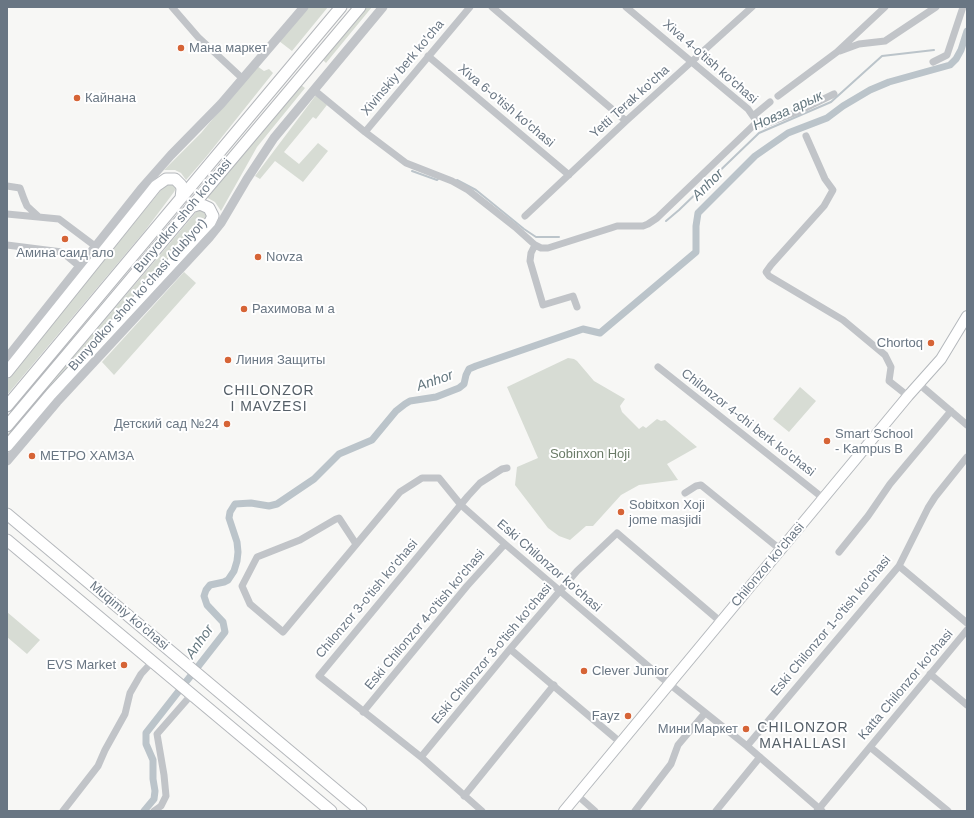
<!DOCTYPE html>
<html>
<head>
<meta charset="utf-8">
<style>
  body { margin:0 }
  #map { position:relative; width:974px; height:818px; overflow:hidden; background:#f7f7f5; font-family:Arial,sans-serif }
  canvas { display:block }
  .frame { position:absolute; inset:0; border:8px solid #697683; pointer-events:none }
</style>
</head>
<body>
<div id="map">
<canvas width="974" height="818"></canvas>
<div class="frame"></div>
</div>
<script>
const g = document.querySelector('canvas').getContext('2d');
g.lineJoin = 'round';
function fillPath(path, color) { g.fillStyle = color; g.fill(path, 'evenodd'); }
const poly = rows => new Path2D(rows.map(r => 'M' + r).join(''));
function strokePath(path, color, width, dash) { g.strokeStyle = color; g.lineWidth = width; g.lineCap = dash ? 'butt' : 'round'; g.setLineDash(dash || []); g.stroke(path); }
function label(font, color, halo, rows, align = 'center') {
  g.font = font + ' Arial,sans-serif'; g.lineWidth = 4; g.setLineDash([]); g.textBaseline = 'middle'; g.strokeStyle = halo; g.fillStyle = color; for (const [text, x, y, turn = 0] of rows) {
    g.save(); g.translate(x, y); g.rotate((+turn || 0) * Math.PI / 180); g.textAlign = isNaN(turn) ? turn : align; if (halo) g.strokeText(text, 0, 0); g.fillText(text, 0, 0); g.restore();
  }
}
const green = poly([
  [307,7,328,7,292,51,279,41],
  [365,7,372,7,326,63,322,59],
  [257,66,264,71,269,69,273,73,206,157,186,180,181,173,175,170,164,170,201,133],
  [301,85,305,88,257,147,221,211,215,202,206,197],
  [316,95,327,105,316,119,313,117,284,152,299,164,318,143,328,151,303,182,275,161,260,179,255,176],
  [169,183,175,185,176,188,174,192,144,232,7,395,7,380,165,185],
  [201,210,206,212,208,217,7,438,7,435,165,249,197,211],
  [184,272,196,283,114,375,102,362],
  [568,358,574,359,577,361,594,381,625,399,620,406,622,412,639,429,643,426,646,428,657,419,661,421,665,420,697,447,667,464,678,480,639,485,621,495,593,526,586,526,570,540,559,536,548,528,515,485,517,467,538,458,507,387],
  [800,387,816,401,789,432,773,419],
  [7,612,40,640,27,654,7,637]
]);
const stream = poly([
  [412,171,437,180,439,178],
  [457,180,476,190,524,229,536,237,559,237],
  [666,221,679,210,759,133,831,102,882,56,934,50]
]);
const canal = poly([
  [144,811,154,799,155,791,153,779,153,760,146,744,146,733,225,632,223,622,207,605,204,596,206,590,210,585,224,582,228,580,234,571,237,561,238,552,237,542,229,518,230,512,235,504,251,503,269,506,277,504,314,479,339,454,372,440,396,411,405,404,410,401,436,397,459,388,464,384,466,375,469,369,476,366,583,329,600,333,696,252,696,226,698,213,755,156,788,133,827,118,843,106,870,90,889,82,950,65,956,59,961,50,967,31]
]);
const minor = poly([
  [172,7,198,37,243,79],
  [492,7,626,121],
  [626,7,748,109,757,122],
  [840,51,859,44,885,41,936,7],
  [428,56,569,175],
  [933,62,947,55,963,7],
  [314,90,365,132,470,7],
  [778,96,837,52,885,7],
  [753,116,770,102],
  [365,132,406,163,452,181,468,190,515,227,535,245,541,248,548,248,611,228,617,226,643,226,648,224,657,218,757,122,763,125,797,112,834,94],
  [806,136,825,179,833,190,824,206,771,265,766,272,769,276,843,320,885,355,891,367,889,381,908,396],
  [7,186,20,188,24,199,27,206,39,217],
  [7,214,59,219,95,246],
  [525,216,626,121,752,7],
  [7,245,62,252,79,266],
  [535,245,531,253,530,261,543,305,573,296,577,307],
  [658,367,823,498],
  [919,384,967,425],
  [685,493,696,486,701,485,781,550],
  [356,544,339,518,336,519,300,540,257,557,242,586,250,604,283,632,400,492,422,478,439,478,461,505,505,544,662,678,747,746,822,811],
  [839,552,868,516,890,484,951,411],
  [899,566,967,623],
  [510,649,621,743],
  [930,674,967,705],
  [363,712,467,586,505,544],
  [747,746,899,566,928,508,935,497,967,457],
  [870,747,948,811],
  [421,757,510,649,577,571,617,533,721,622],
  [577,795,595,811],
  [464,796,554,685],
  [63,811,98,766,105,750,125,714,130,693,141,674,153,661],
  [154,811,161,806,166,796,164,775,157,734,192,694],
  [482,811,421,757,319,676,468,496,480,483,502,469,507,468],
  [635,811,671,764,678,745,705,713],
  [716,811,760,757],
  [817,811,967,630]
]);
const tertiary = poly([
  [7,358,141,189,171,155,221,104,304,7],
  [7,461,57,402,209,238,221,223,247,179,274,138,383,7]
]);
const secondary = poly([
  [564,811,908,396,941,359,967,316]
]);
const primary = poly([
  [7,372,156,186,166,179,175,179,181,185,182,189,181,198],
  [7,406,341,7],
  [7,426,360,7],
  [7,446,51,394,210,222,213,216,209,208,200,204,191,207],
  [7,514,361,811],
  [7,540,331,811]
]);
const markers = [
  [181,48,4,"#d66436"],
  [77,98,4,"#d66436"],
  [65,239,4,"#d66436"],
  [258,257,4,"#d66436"],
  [244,309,4,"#d66436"],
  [931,343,4,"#d66436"],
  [228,360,4,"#d66436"],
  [227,424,4,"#d66436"],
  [827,441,4,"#d66436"],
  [32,456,4,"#d66436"],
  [621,512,4,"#d66436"],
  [124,665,4,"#d66436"],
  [584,671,4,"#d66436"],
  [628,716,4,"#d66436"],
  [746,729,4,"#d66436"]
];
const poiNames = [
  ["Мана маркет",189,48],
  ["Кайнана",85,98],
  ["Амина саид ало",65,253,"center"],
  ["Novza",266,257],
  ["Рахимова м а",252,309],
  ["Chortoq",923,343,"right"],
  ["Линия Защиты",236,360],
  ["Детский сад №24",219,424,"right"],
  ["Smart School",835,434],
  ["- Kampus B",835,449],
  ["МЕТРО ХАМЗА",40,456],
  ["Sobitxon Xoji",629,505],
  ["jome masjidi",629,520],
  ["EVS Market",116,665,"right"],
  ["Clever Junior",592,671],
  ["Fayz",620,716,"right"],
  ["Мини Маркет",738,729,"right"]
];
const streetNames = [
  ["Xiva 4-o'tish ko'chasi",710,62,41],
  ["Xivinskiy berk ko'cha",403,68,-50],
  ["Yetti Terak ko'cha",630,102,-42],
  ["Xiva 6-o'tish ko'chasi",506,106,40],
  ["Bunyodkor shoh ko'chasi",183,216,-50],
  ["Bunyodkor shoh koʻchasi (dublyor)",138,295,-48],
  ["Chilonzor 4-chi berk ko'chasi",748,423,38],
  ["Chilonzor ko'chasi",768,565,-50],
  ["Eski Chilonzor ko'chasi",549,566,41],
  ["Chilonzor 3-o'tish ko'chasi",367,599,-50],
  ["Muqimiy ko'chasi",129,616,40],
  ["Eski Chilonzor 4-o'tish ko'chasi",425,620,-50],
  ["Eski Chilonzor 1-o'tish ko'chasi",831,626,-50],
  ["Eski Chilonzor 3-o'tish ko'chasi",492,654,-50],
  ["Katta Chilonzor ko'chasi",906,685,-50]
];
const parkNames = [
  ["Sobinxon Hoji",590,454]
];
const waterNames = [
  ["Новза арык",788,111,-25],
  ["Anhor",708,185,-45],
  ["Anhor",435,381,-19],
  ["Anhor",200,642,-55]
];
const neighbourhoodNames = [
  ["CHILONZOR",269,391],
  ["I MAVZESI",269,407],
  ["CHILONZOR",803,728],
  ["MAHALLASI",803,744]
];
fillPath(green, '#d7dcd4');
strokePath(stream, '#bbc4ca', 2);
strokePath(canal, '#bbc4ca', 7);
strokePath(secondary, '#b4b8bc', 12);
strokePath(primary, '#b5b8bc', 13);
strokePath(minor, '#c1c4c8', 7);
strokePath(tertiary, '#c1c4c8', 9);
strokePath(secondary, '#fff', 10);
strokePath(primary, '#fff', 11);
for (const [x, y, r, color] of markers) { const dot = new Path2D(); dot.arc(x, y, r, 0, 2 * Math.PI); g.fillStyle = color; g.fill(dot); strokePath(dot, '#fff', 1.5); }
label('13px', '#697683', '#fff', poiNames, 'left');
label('13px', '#697683', '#fff', streetNames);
label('13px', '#6a7b67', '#fff', parkNames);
label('italic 14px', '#64777f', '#fff', waterNames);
g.letterSpacing = '1px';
label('14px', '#566069', '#fff', neighbourhoodNames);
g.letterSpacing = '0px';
</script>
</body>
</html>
